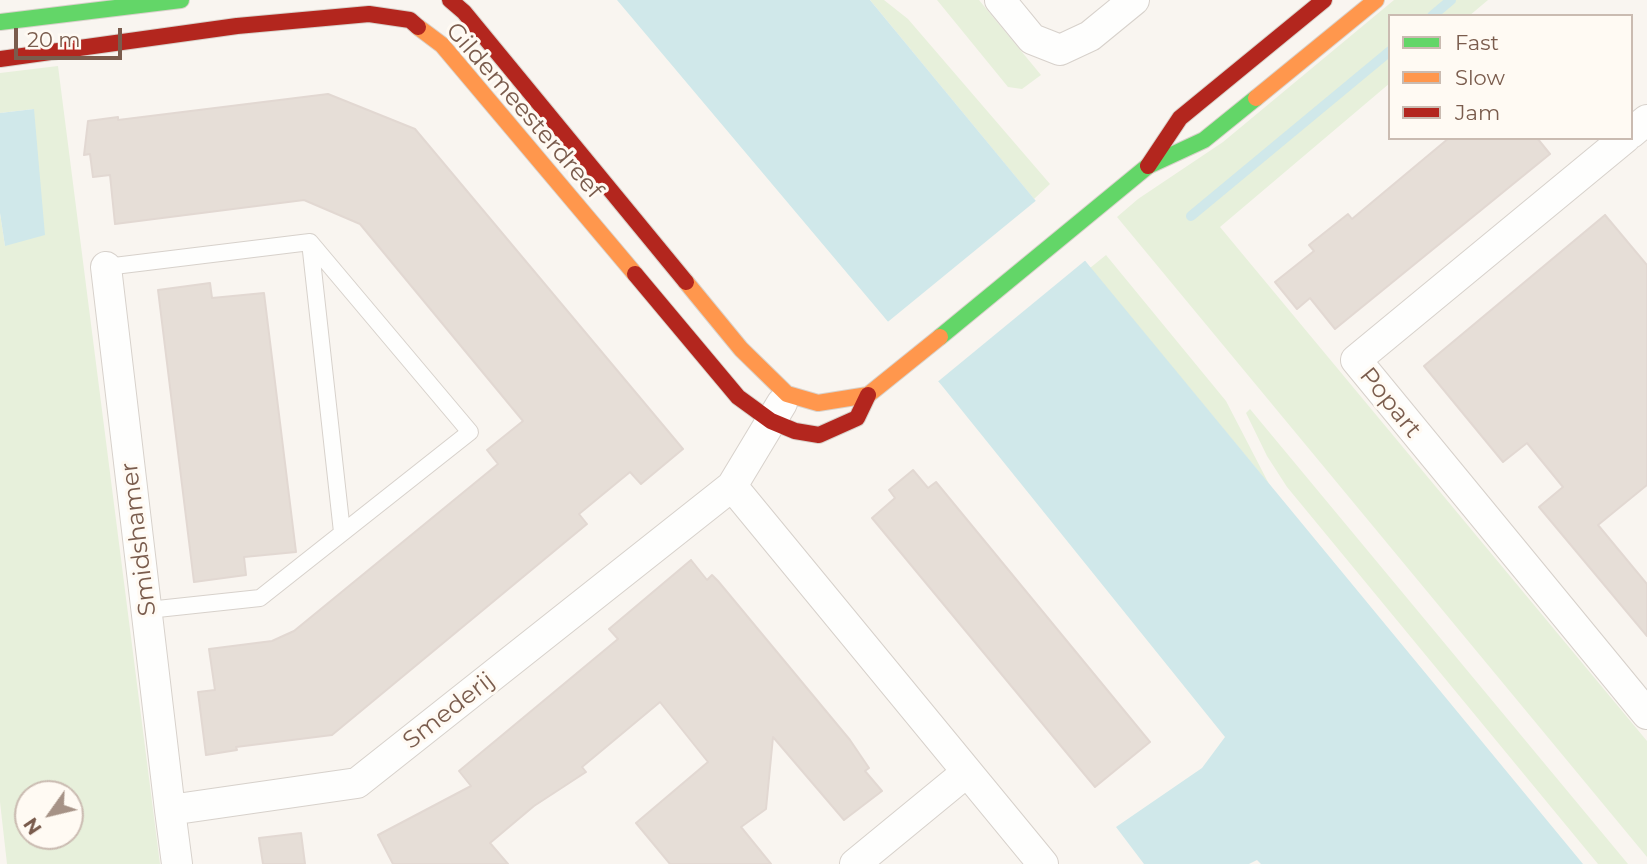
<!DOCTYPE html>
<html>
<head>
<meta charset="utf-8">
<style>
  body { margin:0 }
  #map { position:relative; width:1647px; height:864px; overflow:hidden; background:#f9f5f0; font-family:Montserrat,sans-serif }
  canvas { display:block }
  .legend { position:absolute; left:1388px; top:14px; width:245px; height:126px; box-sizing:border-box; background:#fffaf3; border:2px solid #cabbb1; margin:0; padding:9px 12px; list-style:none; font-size:21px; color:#7a5c4d }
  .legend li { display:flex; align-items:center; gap:14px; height:35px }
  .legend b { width:35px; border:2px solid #cabbb1 }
  .north { position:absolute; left:14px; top:780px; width:70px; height:70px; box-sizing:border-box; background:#fffaf3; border:2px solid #cabbb1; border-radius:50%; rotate:236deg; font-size:19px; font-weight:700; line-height:28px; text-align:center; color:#7a5c4d }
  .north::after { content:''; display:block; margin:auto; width:24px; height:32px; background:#a69286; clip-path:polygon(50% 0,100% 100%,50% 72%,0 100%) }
  .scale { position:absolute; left:14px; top:28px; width:108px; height:32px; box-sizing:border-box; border:4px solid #7a5c4d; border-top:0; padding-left:9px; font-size:21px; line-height:24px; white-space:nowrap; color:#7a5c4d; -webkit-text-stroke:5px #fffaf3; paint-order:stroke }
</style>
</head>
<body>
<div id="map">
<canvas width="1647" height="864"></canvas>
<ul class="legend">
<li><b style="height:9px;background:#63d668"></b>Fast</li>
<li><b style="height:9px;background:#ff974d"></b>Slow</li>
<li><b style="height:9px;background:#b3261e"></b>Jam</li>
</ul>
<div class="north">N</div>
<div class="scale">20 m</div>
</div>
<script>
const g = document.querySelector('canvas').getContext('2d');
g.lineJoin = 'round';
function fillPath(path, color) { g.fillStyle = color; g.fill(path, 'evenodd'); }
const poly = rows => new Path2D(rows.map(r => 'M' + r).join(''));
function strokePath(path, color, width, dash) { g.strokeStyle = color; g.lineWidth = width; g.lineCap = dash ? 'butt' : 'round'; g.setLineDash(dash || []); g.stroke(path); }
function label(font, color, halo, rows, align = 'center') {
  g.font = font + ' Montserrat,sans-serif'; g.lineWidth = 6; g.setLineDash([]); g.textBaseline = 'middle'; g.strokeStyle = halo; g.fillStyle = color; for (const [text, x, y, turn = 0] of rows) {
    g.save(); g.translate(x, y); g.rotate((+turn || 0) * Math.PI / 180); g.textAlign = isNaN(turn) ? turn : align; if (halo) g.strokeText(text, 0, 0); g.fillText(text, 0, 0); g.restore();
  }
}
const green = poly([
  [870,0,884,0,908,19,1050,184,1034,199],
  [937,0,979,0,1041,75,1022,89,1008,87],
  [1394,0,1488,0,1469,16,1390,16,1390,83,1220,227,1647,741,1647,857,1117,217,1138,199,1223,142],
  [58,66,160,864,7,864,0,802,0,213,5,246,34,109,0,113,0,73],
  [28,794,70,794,70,836,28,836],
  [1106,255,1226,401,1269,484,1090,268],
  [1250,409,1628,864,1598,864,1287,487,1267,456,1246,413]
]);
const water = poly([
  [617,0,870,0,1583,864,1261,864,1257,860,1249,864,1144,864,1116,827,1202,768,1225,737,943,387],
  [34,109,45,235,5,246,0,213,0,113]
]);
const pier = poly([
  [1038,199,1087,259,935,384,884,325]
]);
const stream = poly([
  [1432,16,1451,0],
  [1191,216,1390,51]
]);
const building = poly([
  [328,94,415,129,683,449,641,484,630,472,579,514,587,524,332,735,236,747,237,750,206,755,198,692,215,690,209,649,272,641,294,631,498,464,487,450,523,421,360,224,304,200,115,224,110,175,93,177,90,154,84,155,88,121,118,117,118,120,328,94],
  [1449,138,1537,138,1550,154,1335,329,1310,298,1297,309,1275,282,1314,251,1309,245,1348,214,1352,219,1449,138],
  [1605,215,1647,265,1647,485,1598,525,1647,584,1647,636,1539,507,1563,487,1527,443,1503,462,1424,366,1605,215],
  [210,283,212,298,264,293,296,552,244,557,246,575,194,582,158,290,210,283],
  [913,470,928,488,936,482,1150,742,1095,787,872,518,895,498,889,490,913,470],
  [691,560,707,580,712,575,718,581,850,740,869,768,865,771,882,791,844,820,773,737,766,809,741,827,771,864,670,864,636,823,708,762,660,702,582,767,586,772,534,806,490,843,508,864,393,864,378,835,471,786,459,771,618,639,609,629,691,560],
  [301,833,305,864,263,864,259,838,301,833]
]);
const lane = poly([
  [310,242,342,532],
  [106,267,310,242,470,432,260,598,148,610]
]);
const street = poly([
  [1000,0,1032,39,1060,50,1090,36,1134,0],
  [1631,133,1647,120],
  [1625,138,1356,360,1647,714],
  [106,267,170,810],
  [732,486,1043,864],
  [177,864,170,810,357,783,732,486,782,403],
  [855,864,967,772]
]);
const fast = poly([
  [0,22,181,0],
  [940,337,1148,166,1204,140,1256,98]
]);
const slow = poly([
  [418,27,442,45,635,274],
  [1256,98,1376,0],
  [686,282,741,349,787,394,818,403,868,395,940,337]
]);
const jam = poly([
  [450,0,464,12,686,282],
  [0,59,237,26,369,14,410,20,418,27],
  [1148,166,1180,118,1324,0],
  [635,274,738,397,771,421,795,431,819,435,857,418,868,395]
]);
const streetNames = [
  ["Gildemeesterdreef",524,111,49],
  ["Popart",1390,403,51],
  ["Smidshamer",139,539,-97],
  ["Smederij",449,711,-38]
];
fillPath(green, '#e7f0db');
fillPath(water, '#d0e8ea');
fillPath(pier, '#f9f5f0');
strokePath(stream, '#d0e8ea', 10);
fillPath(building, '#e6ded7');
strokePath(building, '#e2d8d2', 2);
strokePath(lane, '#d7d1cb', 18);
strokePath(street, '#d7d1cb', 32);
strokePath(fast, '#d9d2cb', 18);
strokePath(slow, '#d9d2cb', 18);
strokePath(jam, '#d9d2cb', 18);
strokePath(lane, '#fefefd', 16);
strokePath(street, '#fefefd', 30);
strokePath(fast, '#63d668', 16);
strokePath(slow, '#ff974d', 16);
strokePath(jam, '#b3261e', 16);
label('24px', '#7a5c4d', '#fffaf3', streetNames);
</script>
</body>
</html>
